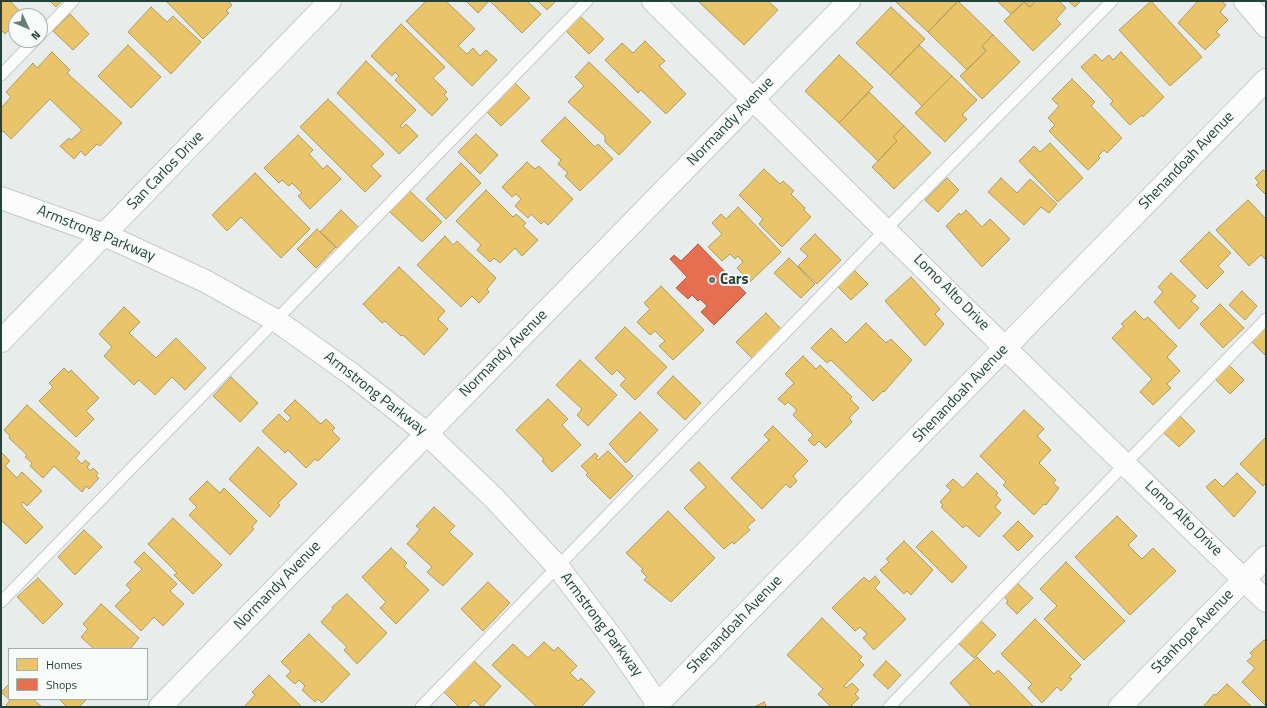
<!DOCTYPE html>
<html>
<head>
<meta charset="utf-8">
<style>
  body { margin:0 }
  #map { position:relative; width:1267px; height:708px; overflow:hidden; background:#e8edeb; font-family:"Titillium Web",sans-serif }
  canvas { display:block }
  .frame { position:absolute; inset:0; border:2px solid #24423a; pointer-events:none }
  .legend { position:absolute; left:8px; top:648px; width:140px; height:52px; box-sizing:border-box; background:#f7fbf9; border:1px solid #a3b1ad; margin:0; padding:5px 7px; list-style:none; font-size:12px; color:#24423a }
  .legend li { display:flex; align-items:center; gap:8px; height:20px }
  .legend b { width:20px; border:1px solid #a3b1ad }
  .north { position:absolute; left:8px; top:8px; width:40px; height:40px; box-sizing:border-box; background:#f7fbf9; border:1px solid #a3b1ad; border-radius:50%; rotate:134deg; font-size:11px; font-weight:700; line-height:16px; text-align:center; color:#24423a }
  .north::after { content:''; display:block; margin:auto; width:14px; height:18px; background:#697e78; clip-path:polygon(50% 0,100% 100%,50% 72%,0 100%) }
</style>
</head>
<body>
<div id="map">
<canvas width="1267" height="708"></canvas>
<div class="frame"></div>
<ul class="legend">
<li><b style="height:11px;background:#e9c46a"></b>Homes</li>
<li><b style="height:11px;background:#e76f51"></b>Shops</li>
</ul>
<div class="north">N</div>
</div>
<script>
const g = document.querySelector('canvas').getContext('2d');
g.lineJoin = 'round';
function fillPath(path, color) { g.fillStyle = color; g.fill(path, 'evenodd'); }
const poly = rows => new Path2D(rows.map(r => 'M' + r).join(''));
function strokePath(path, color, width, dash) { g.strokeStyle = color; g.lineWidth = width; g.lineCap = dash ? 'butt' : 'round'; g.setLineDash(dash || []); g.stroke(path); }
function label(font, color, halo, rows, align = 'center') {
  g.font = font + ' "Titillium Web",sans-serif'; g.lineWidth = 4; g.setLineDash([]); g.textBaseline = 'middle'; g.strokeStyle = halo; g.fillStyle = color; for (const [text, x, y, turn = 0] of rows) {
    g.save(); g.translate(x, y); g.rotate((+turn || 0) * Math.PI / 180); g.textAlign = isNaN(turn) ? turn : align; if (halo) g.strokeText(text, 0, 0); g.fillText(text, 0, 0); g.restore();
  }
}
const homes = poly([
  [1,1,10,1,24,16,16,16,16,23,5,34,1,30,1,1],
  [50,1,62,1,56,7,50,1],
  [166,1,228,1,232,5,226,11,229,13,203,39,166,1],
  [426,1,446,1,475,29,458,46,467,54,473,48,480,56,486,50,497,60,472,86,406,21,426,1],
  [466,1,489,1,478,13,466,1],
  [490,1,527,1,541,14,522,33,490,1],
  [538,1,556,1,547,10,538,1],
  [698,1,768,1,778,10,744,45,698,1],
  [895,1,958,1,928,32,895,1],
  [958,1,993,35,982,46,986,51,967,70,928,32,958,1],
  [997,1,1036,1,1030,7,1024,2,1011,14,997,1],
  [1036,1,1059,1,1066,8,1056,19,1061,24,1033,51,1004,21,1024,2,1030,7,1036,1],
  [1068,1,1081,1,1075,7,1068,1],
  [1151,1,1202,57,1170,86,1119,30,1151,1],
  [1198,1,1222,1,1226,5,1220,12,1228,20,1216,32,1220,35,1205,50,1178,23,1198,1],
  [151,7,167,22,173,16,201,42,171,74,128,32,151,7],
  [891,7,925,39,890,75,856,43,891,7],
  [70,14,89,34,73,50,53,31,70,14],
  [579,15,604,39,589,54,564,29,579,15],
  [401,24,445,67,433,78,447,92,444,95,448,99,432,116,395,80,399,76,395,72,392,76,371,56,401,24],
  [993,35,1020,62,982,99,960,76,986,51,982,46,993,35],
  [645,41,665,61,659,66,686,94,666,114,641,90,638,93,605,60,622,43,633,53,645,41],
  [128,45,161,77,131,108,98,76,128,45],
  [919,45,952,76,922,106,890,75,919,45],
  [52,52,70,70,67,73,122,123,100,146,97,144,85,156,81,151,74,159,60,146,69,138,71,140,82,130,50,99,11,139,3,131,1,133,1,108,11,97,6,92,33,63,37,68,52,52],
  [1121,52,1164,97,1143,117,1142,115,1130,125,1110,104,1113,101,1081,67,1095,54,1102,61,1109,55,1113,60,1121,52],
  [839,55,873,87,839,123,805,91,839,55],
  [366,61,416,110,400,126,402,128,406,124,418,136,399,154,337,93,366,61],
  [589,62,651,122,619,155,605,142,605,136,568,102,584,86,575,77,589,62],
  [952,76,977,100,962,115,967,119,945,142,915,113,952,76],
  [1072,79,1095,102,1091,106,1122,138,1107,153,1104,150,1098,156,1100,158,1088,170,1049,131,1055,125,1048,118,1059,106,1052,99,1072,79],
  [514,82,530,98,501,126,486,111,514,82],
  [869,92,904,126,893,137,897,141,878,161,839,123,869,92],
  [328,99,384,154,371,166,381,176,365,192,300,127,328,99],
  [565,117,595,147,598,144,613,159,580,191,565,176,568,173,558,164,561,160,541,141,565,117],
  [904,126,931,153,894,189,872,167,897,141,893,137,904,126],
  [476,134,498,155,480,174,458,152,476,134],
  [298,135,313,150,309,154,323,169,327,165,341,179,310,209,298,196,302,193,292,183,289,186,282,180,279,183,264,168,298,135],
  [1050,143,1083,178,1058,202,1019,161,1034,146,1040,152,1050,143],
  [527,162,535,169,539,166,573,199,548,225,544,221,541,224,531,214,528,218,515,206,521,199,516,194,512,197,502,187,527,162],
  [461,163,481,183,446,219,426,199,461,163],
  [764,169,780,184,783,181,794,191,791,194,805,208,804,210,811,217,782,247,759,224,763,219,739,195,764,169],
  [1263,170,1266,172,1266,195,1256,185,1259,183,1255,178,1263,170],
  [255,173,310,229,281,258,241,217,227,231,212,215,255,173],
  [947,178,959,190,938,212,925,200,947,178],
  [1001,178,1017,193,1030,179,1057,204,1049,213,1041,207,1024,225,988,192,1001,178],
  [486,190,513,217,516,214,526,223,523,226,538,240,522,256,515,248,500,263,494,258,490,262,477,250,481,245,456,221,486,190],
  [410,191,442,222,422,242,390,212,410,191],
  [1248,200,1266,219,1266,260,1261,255,1249,266,1216,230,1248,200],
  [738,207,781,252,750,282,737,268,743,262,738,256,735,259,730,254,722,261,708,247,722,234,712,223,721,214,726,219,738,207],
  [341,210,359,228,338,249,320,232,341,210],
  [966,210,982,227,990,219,1010,239,982,267,946,226,959,213,961,215,966,210],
  [317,229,336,247,316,268,297,249,317,229],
  [1209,232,1231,253,1218,266,1224,272,1207,289,1180,261,1209,232],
  [815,234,841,260,817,284,798,266,808,256,800,249,815,234],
  [445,236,453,245,457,241,496,278,487,289,489,292,479,303,472,296,461,307,417,265,445,236],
  [789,258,815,284,801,298,774,273,789,258],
  [399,267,445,311,438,319,448,329,424,355,403,335,401,336,385,321,382,323,363,304,399,267],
  [854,270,868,284,851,300,837,286,854,270],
  [1171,273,1196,296,1191,301,1199,308,1179,329,1154,302,1163,292,1158,287,1171,273],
  [911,277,940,309,935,314,944,324,925,346,885,301,911,277],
  [661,286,704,330,673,360,659,346,665,341,655,331,650,335,637,322,650,309,644,303,661,286],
  [1242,291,1257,306,1245,320,1229,305,1242,291],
  [1220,304,1244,328,1223,348,1200,324,1220,304],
  [124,307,140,322,129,333,156,358,176,338,206,368,185,390,172,377,155,395,139,380,134,385,104,356,112,347,99,334,124,307],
  [1135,311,1144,320,1148,317,1177,346,1167,357,1180,371,1167,384,1171,388,1153,405,1140,392,1152,379,1112,338,1124,326,1121,324,1135,311],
  [766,313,781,329,752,358,736,342,766,313],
  [866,323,886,343,891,339,912,360,884,392,883,391,873,401,831,360,827,363,811,348,831,328,846,343,866,323],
  [1266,325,1266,356,1251,341,1266,325],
  [625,327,667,367,635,400,620,385,626,379,617,370,612,375,595,358,625,327],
  [803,356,816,369,820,365,852,397,850,399,859,408,849,418,852,422,826,448,819,441,814,446,808,440,813,435,793,415,797,410,788,402,785,405,778,399,794,383,785,374,803,356],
  [580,360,617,395,588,426,577,415,582,409,556,385,580,360],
  [1228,364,1244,380,1230,394,1214,378,1228,364],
  [64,368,69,373,71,370,99,398,86,411,94,419,76,437,39,401,53,387,49,383,64,368],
  [673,376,701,403,685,420,657,393,673,376],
  [231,377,258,403,240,422,213,396,231,377],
  [548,399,568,419,562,425,581,445,552,472,542,461,544,459,516,430,548,399],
  [295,400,321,424,326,419,335,428,332,431,340,439,318,461,315,459,306,468,288,450,285,453,262,431,279,414,287,422,291,418,284,411,295,400],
  [27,405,80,453,76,458,82,464,85,460,90,464,87,467,90,471,93,468,98,473,96,476,99,478,89,489,86,486,82,492,54,466,43,478,30,466,32,463,25,457,27,455,9,438,10,436,4,430,27,405],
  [1024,410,1044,429,1037,436,1051,450,1039,463,1056,480,1053,483,1059,488,1046,505,1044,504,1034,515,1003,485,1006,482,980,456,1024,410],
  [640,412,658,430,626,463,609,444,640,412],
  [1178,414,1195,431,1179,447,1162,431,1178,414],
  [773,426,808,461,793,476,797,481,790,488,786,484,762,509,731,478,769,440,764,435,773,426],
  [1266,437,1266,483,1263,486,1240,464,1266,437],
  [258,447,297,484,278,503,280,505,270,517,229,479,258,447],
  [608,451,633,476,610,499,586,475,588,473,581,466,595,453,598,456,596,458,598,460,608,451],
  [1,452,10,461,5,466,17,478,22,472,42,491,27,506,23,502,21,505,43,527,26,544,1,520,1,452],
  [699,462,755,520,747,527,750,530,734,544,732,542,724,549,684,508,706,487,690,470,699,462],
  [977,473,998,493,996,495,1001,500,995,507,1001,513,979,537,966,525,963,528,941,507,943,505,940,502,951,490,946,486,953,479,963,488,977,473],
  [1237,473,1256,492,1234,517,1206,487,1215,479,1223,487,1237,473],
  [207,481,220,493,224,488,257,521,252,527,254,529,230,555,189,515,197,507,189,499,207,481],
  [434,507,455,526,449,532,473,554,443,586,427,572,432,567,407,544,420,529,416,526,434,507],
  [668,511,715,558,671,602,644,580,647,577,641,571,643,569,626,553,668,511],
  [1117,516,1137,536,1128,545,1142,559,1153,548,1176,571,1130,615,1075,557,1117,516],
  [173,518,222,565,193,594,174,575,177,573,148,544,173,518],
  [1018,521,1033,536,1018,551,1003,536,1018,521],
  [84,530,102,547,75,575,58,557,84,530],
  [932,531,967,567,952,583,916,547,932,531],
  [904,541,933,570,911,595,907,591,904,594,880,570,889,562,886,559,904,541],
  [391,548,407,563,404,566,429,590,396,624,380,608,386,602,362,577,391,548],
  [144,552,177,584,170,591,184,604,163,626,154,617,141,631,115,606,131,590,126,585,142,569,134,562,144,552],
  [1066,562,1125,621,1084,660,1044,619,1057,606,1040,589,1066,562],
  [875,576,880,582,875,588,906,619,874,650,863,638,867,634,860,627,855,631,832,608,864,577,869,582,875,576],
  [38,578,63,604,43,624,17,597,38,578],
  [488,582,510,603,483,631,461,609,488,582],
  [1016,582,1033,598,1017,614,1006,603,1008,601,1003,595,1016,582],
  [347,594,387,633,357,664,344,650,347,647,321,622,333,609,332,607,347,594],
  [101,604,139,638,130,649,94,649,81,637,88,629,83,624,101,604],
  [822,618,862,657,859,660,864,665,844,686,846,688,852,683,859,690,855,694,859,698,850,707,831,707,818,694,823,689,787,655,822,618],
  [979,619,996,635,974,658,956,641,979,619],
  [1035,619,1081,665,1069,677,1072,679,1061,691,1057,687,1042,703,1028,688,1032,684,1001,654,1035,619],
  [309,634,350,674,322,703,318,699,315,702,302,690,305,686,299,680,295,684,286,676,291,671,281,662,309,634],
  [1264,640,1266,642,1266,706,1242,682,1255,668,1247,661,1253,656,1250,653,1264,640],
  [544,642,554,651,558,647,577,666,570,673,578,681,581,678,595,692,581,707,537,707,492,665,513,644,528,658,544,642],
  [977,657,994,674,998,670,1034,707,972,707,950,683,977,657],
  [473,660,501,686,482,707,474,700,467,707,459,707,444,692,473,660],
  [886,661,901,675,888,689,873,675,886,661],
  [269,675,302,707,244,707,255,695,252,692,269,675],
  [9,684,9,699,33,699,42,707,5,707,10,700,1,692,9,684],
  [1227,684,1252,707,1203,707,1214,694,1216,695,1227,684],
  [59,699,87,699,79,707,67,707,59,699],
  [764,702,767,707,754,707,764,702]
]);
const shops = poly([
  [698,244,746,293,714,325,701,312,707,306,700,299,698,301,692,295,688,299,676,288,687,277,670,259,674,255,681,261,698,244]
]);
const service = poly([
  [40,35,73,1],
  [1,75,35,40],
  [1,602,587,1],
  [421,707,886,229,1112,1],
  [889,707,1266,319]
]);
const minor = poly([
  [653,1,1005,348,1266,601],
  [1245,1,1266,26],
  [1,341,330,1],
  [160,707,849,1],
  [655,707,1266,80],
  [1120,707,1266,557]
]);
const tertiary = poly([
  [1,198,105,235,205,281,277,321,354,376,426,433,494,498,558,567,613,639,660,707]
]);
const markers = [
  [712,280,4,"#697e78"]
];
const streetNames = [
  ["Normandy Avenue",731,122,-46],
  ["Shenandoah Avenue",1187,161,-46],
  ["San Carlos Drive",166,171,-46],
  ["Armstrong Parkway",96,234,22],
  ["Lomo Alto Drive",951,293,45],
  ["Normandy Avenue",504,354,-45],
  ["Armstrong Parkway",375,394,38],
  ["Shenandoah Avenue",961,394,-46],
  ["Lomo Alto Drive",1183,519,44],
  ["Normandy Avenue",278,586,-46],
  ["Armstrong Parkway",601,625,53],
  ["Shenandoah Avenue",735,625,-46],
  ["Stanhope Avenue",1193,632,-46]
];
const poiNames = [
  ["Cars",720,280]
];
fillPath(homes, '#e9c46a');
strokePath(homes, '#ae9d5c', 1);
fillPath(shops, '#e76f51');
strokePath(shops, '#ac624a', 1);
strokePath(service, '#c5cac8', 13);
strokePath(minor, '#c5cac8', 24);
strokePath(tertiary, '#c5cac8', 24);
strokePath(service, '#fcfcfc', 11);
strokePath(minor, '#fcfcfc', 22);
strokePath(tertiary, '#fcfcfc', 22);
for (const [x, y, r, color] of markers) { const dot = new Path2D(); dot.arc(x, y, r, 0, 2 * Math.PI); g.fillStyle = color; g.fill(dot); strokePath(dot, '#f7fbf9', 1.5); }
label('15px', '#24423a', '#f7fbf9', streetNames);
label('bold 15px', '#24423a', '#f7fbf9', poiNames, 'left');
</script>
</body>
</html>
